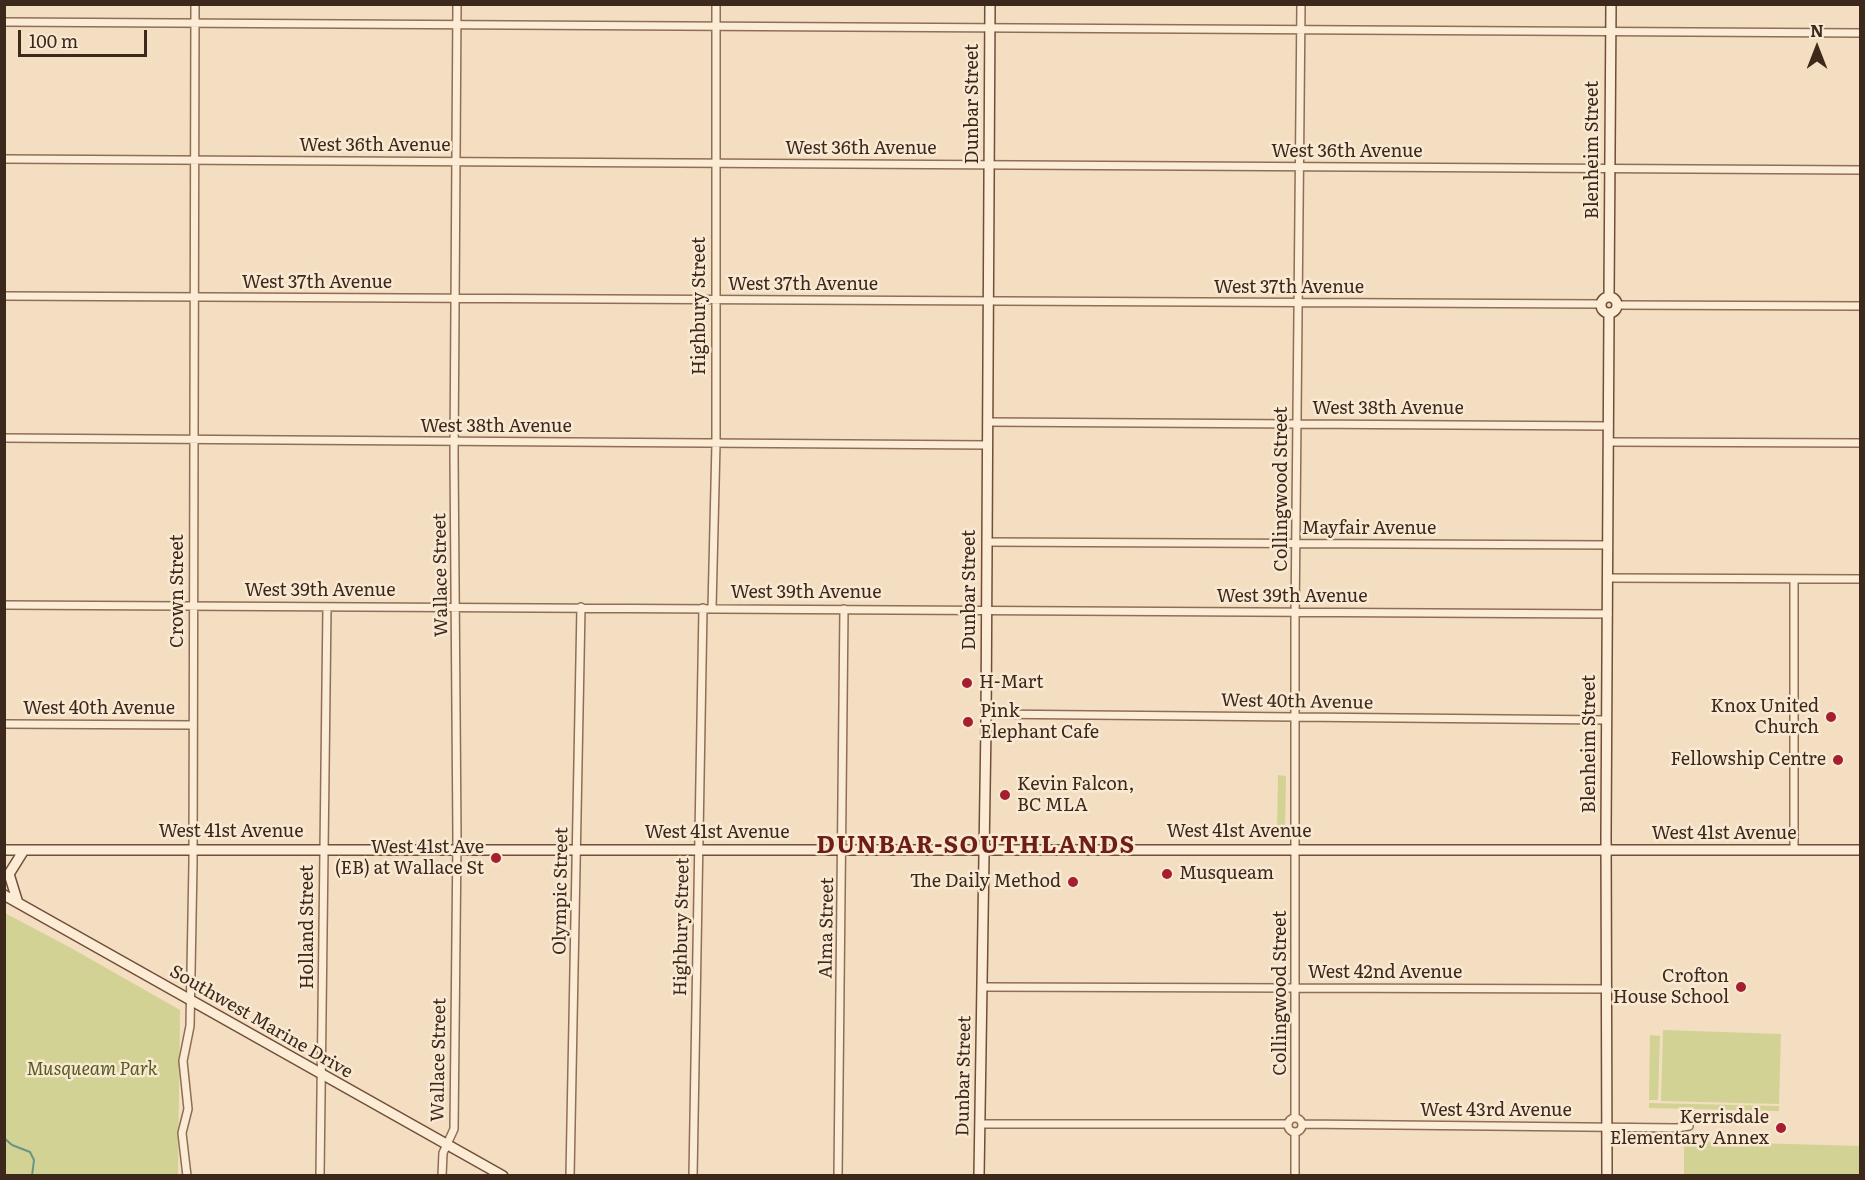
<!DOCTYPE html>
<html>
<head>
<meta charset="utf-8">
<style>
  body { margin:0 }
  #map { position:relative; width:1865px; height:1180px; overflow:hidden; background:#f3dec1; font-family:Literata,serif }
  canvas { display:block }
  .frame { position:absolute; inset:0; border:6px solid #3d281c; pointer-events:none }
  .north { position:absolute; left:1787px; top:18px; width:60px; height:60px; -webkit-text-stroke:4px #f9e9d2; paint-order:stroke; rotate:0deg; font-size:16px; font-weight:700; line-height:24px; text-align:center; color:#3d281c }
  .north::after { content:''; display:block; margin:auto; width:21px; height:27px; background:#3d281c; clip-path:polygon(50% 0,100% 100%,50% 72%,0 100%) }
  .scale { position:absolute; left:18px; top:30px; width:129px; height:27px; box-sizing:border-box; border:3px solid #3d281c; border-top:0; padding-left:8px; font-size:18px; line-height:21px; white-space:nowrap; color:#3d281c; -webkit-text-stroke:4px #f9e9d2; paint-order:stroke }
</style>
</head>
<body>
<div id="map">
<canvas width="1865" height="1180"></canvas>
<div class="frame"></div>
<div class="north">N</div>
<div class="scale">100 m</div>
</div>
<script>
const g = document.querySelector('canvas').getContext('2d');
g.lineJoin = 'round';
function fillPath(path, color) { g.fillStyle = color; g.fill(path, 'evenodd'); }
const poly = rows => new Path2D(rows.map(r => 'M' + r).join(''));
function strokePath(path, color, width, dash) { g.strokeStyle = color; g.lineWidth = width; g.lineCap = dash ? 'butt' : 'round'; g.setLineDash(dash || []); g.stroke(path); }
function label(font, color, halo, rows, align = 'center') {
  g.font = font + ' Literata,serif'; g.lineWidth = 5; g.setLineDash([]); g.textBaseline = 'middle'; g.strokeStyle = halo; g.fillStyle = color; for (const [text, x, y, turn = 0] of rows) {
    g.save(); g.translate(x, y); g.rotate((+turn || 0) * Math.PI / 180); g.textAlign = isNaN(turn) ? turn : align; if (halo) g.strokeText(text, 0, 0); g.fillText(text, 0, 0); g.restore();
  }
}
const green = poly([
  [1278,775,1286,776,1285,832,1277,832],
  [5,913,71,948,180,1010,178,1175,5,1175],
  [1663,1030,1781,1034,1779,1104,1661,1101],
  [1650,1035,1660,1036,1658,1100,1649,1100],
  [1649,1103,1779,1106,1779,1111,1649,1108],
  [1684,1141,1860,1146,1860,1175,1684,1175]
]);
const stream = poly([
  [4,1138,12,1145,30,1152,34,1160,32,1176]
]);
const street = poly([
  [4,22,1860,33],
  [4,159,1860,170],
  [4,296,1600,304],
  [1617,305,1860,306],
  [988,422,1609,426],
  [4,438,987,445],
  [1609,442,1860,443],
  [987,542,1608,545],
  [1608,578,1860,579],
  [1794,579,1794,850],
  [4,605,1608,614],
  [712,608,716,444,716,4],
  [986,714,1607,720],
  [4,724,193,725],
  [982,987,1608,989],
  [1295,1118,1295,622,1301,4],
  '1288 1125a7 7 0 1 1 14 0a7 7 0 1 1-14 0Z',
  [980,1124,1288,1124],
  [1302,1124,1677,1128,1689,1126],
  [187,1176,182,1133,188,1109,183,1061,190,1026,193,863,195,4],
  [320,1176,327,607],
  [442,1176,443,1153,454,1129,457,839,454,455,457,4],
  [570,1176,581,607],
  [693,1176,703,608],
  [838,1176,844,609],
  [1295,1176,1295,1132]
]);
const secondary = poly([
  [1609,296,1611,4],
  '1601 305a8 8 0 1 1 16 0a8 8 0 1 1-16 0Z',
  [4,850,1860,850],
  [4,895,503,1176],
  [18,903,9,874,24,850],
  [979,1176,986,726,990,4],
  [1607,1176,1606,834,1609,313]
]);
const markers = [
  [967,683,6,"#a51f30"],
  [1831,717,6,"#a51f30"],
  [968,722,6,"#a51f30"],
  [1838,760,6,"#a51f30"],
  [1005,795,6,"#a51f30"],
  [496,858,6,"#a51f30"],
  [1167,874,6,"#a51f30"],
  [1073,882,6,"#a51f30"],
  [1741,987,6,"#a51f30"],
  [1781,1128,6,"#a51f30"]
];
const streetNames = [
  ["Dunbar Street",973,104,-90],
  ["West 36th Avenue",375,146],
  ["West 36th Avenue",861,149],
  ["Blenheim Street",1593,150,-90],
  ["West 36th Avenue",1347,152],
  ["West 37th Avenue",317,283],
  ["West 37th Avenue",803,285],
  ["West 37th Avenue",1289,288],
  ["Highbury Street",700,306,-90],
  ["West 38th Avenue",1388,409],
  ["West 38th Avenue",496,427],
  ["Collingwood Street",1282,489,-90],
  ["Mayfair Avenue",1369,529],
  ["Wallace Street",441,575,-91],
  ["Dunbar Street",970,590,-90],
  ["Crown Street",178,591,-90],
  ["West 39th Avenue",320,591],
  ["West 39th Avenue",806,593],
  ["West 39th Avenue",1292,597],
  ["West 40th Avenue",1297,702,1],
  ["West 40th Avenue",99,709],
  ["Blenheim Street",1590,744,-90],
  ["West 41st Avenue",231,832],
  ["West 41st Avenue",1239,832],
  ["West 41st Avenue",717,833],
  ["West 41st Avenue",1724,834],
  ["Olympic Street",561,891,-89],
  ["Holland Street",308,927,-90],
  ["Highbury Street",682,927,-89],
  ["Alma Street",827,928,-89],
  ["West 42nd Avenue",1385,973],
  ["Collingwood Street",1281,993,-90],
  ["Southwest Marine Drive",261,1022,30],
  ["Wallace Street",439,1060,-89],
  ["Dunbar Street",964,1076,-89],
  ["West 43rd Avenue",1496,1111]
];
const poiNames = [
  ["H-Mart",979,683,"left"],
  ["Knox United",1819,707],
  ["Church",1819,728],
  ["Pink",980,712,"left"],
  ["Elephant Cafe",980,733,"left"],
  ["Fellowship Centre",1826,760],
  ["Kevin Falcon,",1017,785,"left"],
  ["BC MLA",1017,806,"left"],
  ["West 41st Ave",484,848],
  ["(EB) at Wallace St",484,869],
  ["Musqueam",1179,874,"left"],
  ["The Daily Method",1061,882],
  ["Crofton",1729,977],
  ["House School",1729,998],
  ["Kerrisdale",1769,1118],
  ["Elementary Annex",1769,1139]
];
const parkNames = [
  ["Musqueam Park",92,1070]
];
const districtNames = [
  ["DUNBAR-SOUTHLANDS",976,846]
];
fillPath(green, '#d2d294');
strokePath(stream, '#6a9485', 2);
strokePath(street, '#8f6e56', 10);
strokePath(secondary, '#714e39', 12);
strokePath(street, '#fcecd6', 7);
strokePath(secondary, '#fcecd6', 9);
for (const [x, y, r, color] of markers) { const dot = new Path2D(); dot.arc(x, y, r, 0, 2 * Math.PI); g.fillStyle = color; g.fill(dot); strokePath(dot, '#f9e9d2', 2); }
label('18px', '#3d281c', '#f9e9d2', streetNames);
label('18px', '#3d281c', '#f9e9d2', poiNames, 'right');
label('italic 18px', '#545c20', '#f9e9d2', parkNames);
g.letterSpacing = '1.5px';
label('bold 24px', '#6f1e17', '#f9e9d2', districtNames);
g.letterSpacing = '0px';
</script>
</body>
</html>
